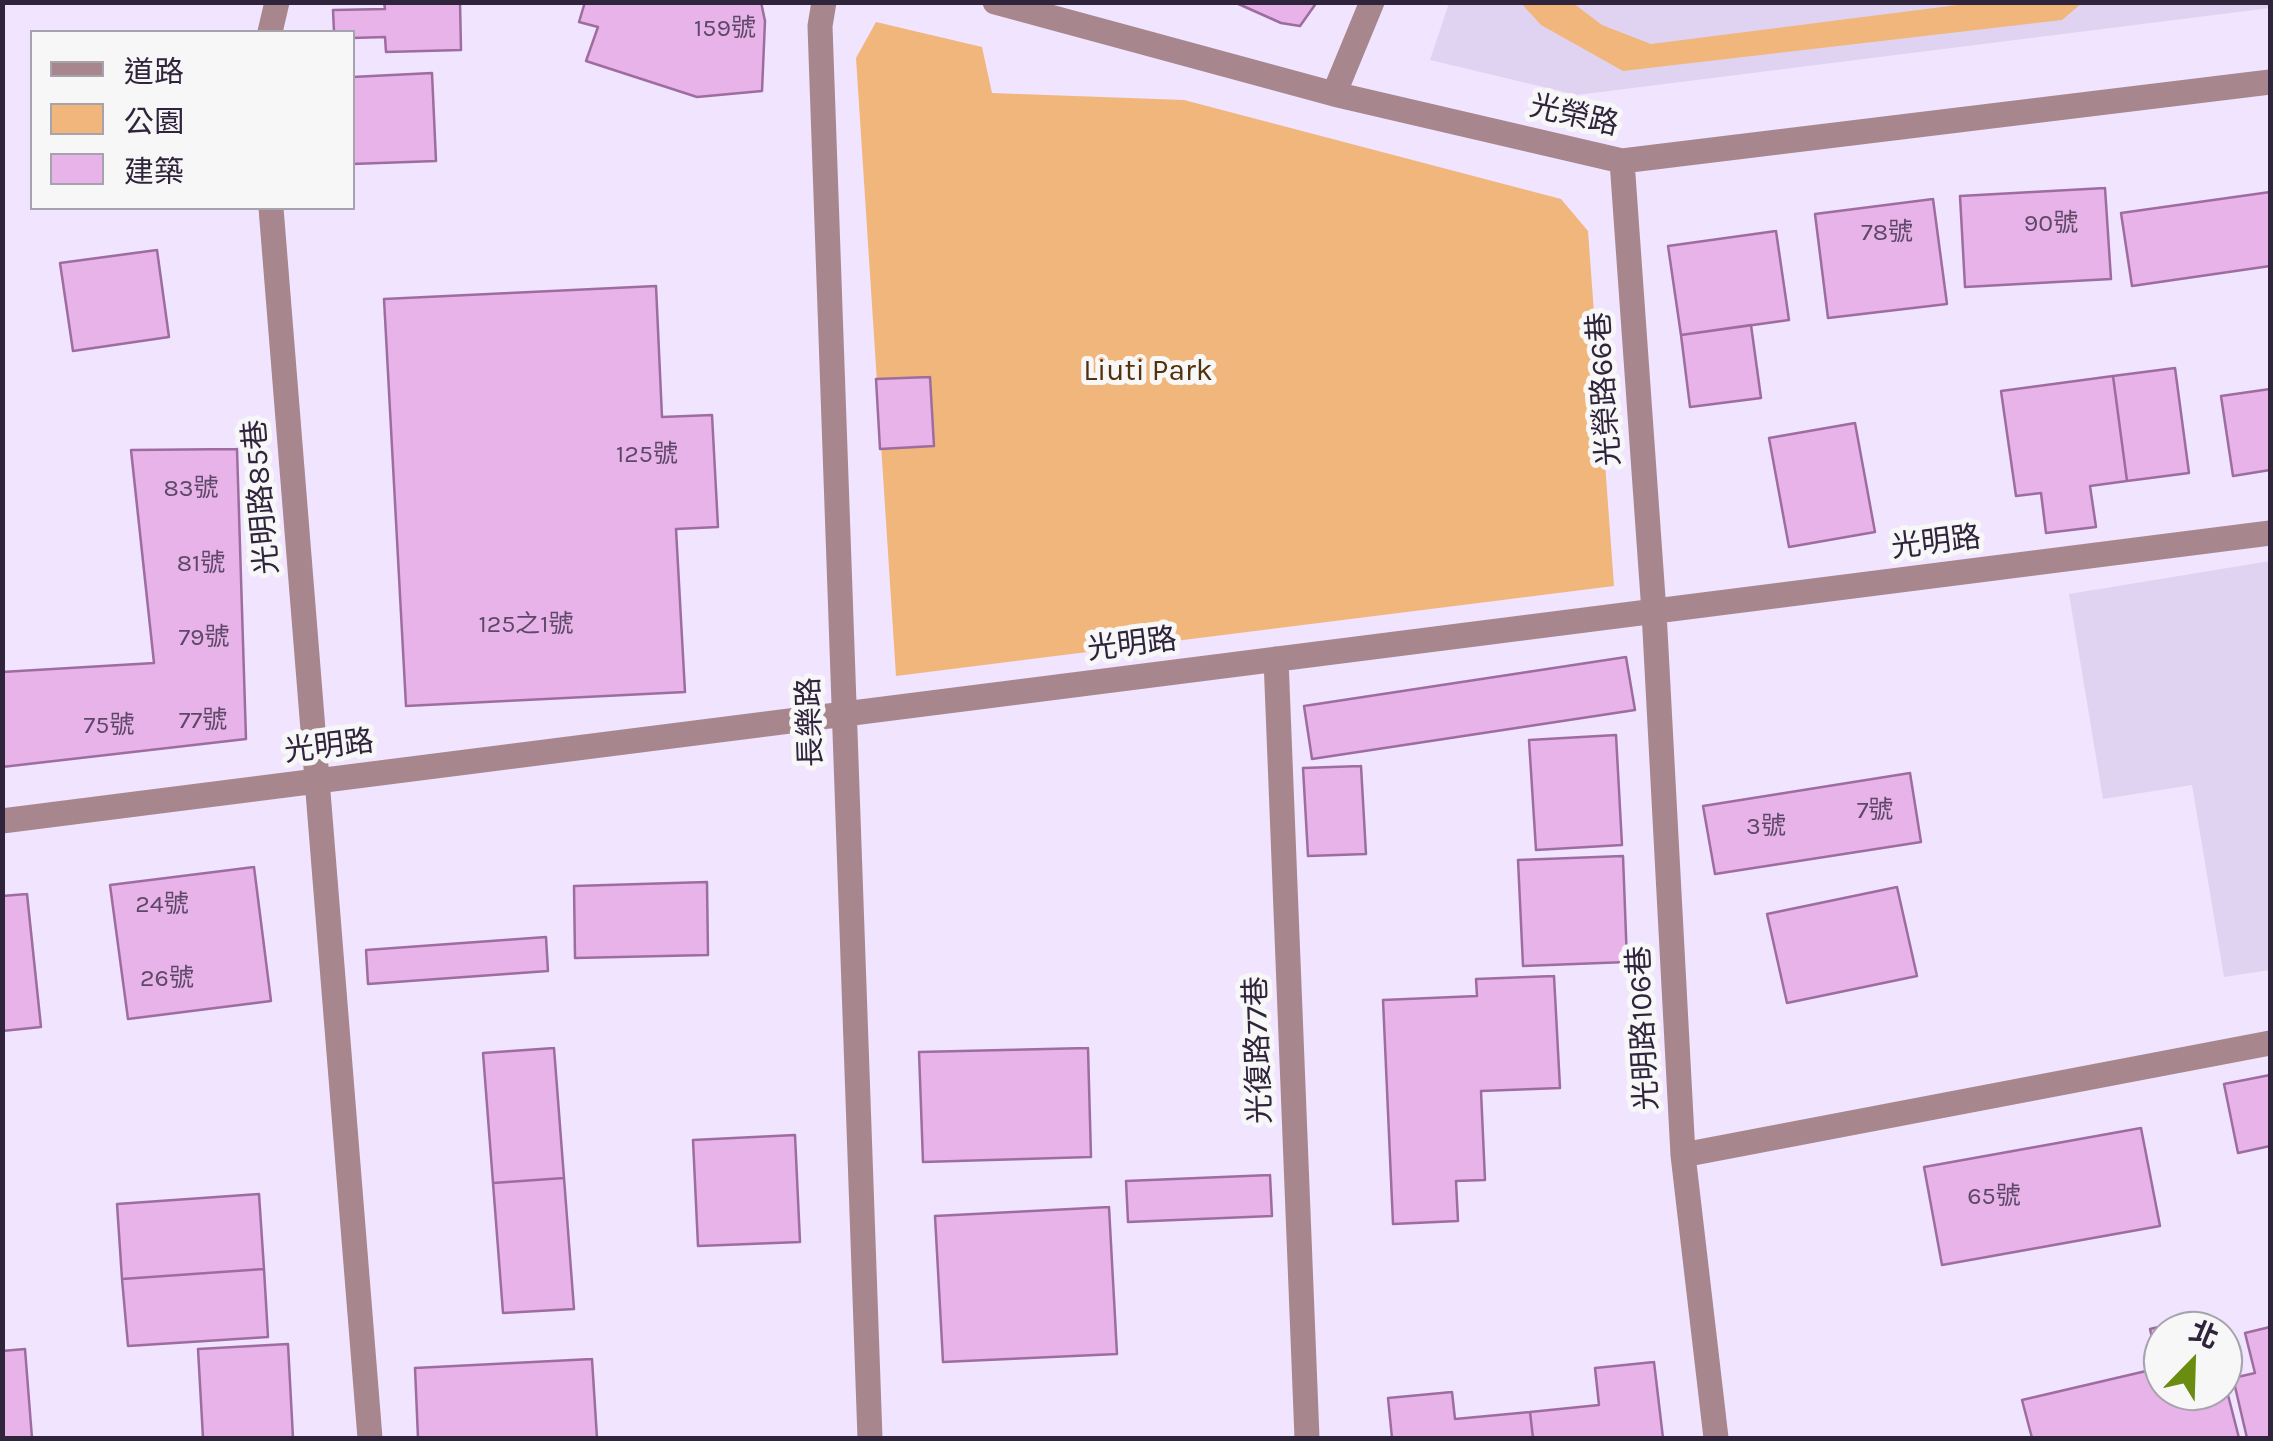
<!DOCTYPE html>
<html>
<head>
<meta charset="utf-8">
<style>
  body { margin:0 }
  #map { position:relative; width:2273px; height:1441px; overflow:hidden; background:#f0e4ff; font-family:Karla,"Noto Sans TC",sans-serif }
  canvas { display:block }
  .frame { position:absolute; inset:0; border:5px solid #30243d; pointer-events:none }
  .legend { position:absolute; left:30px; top:30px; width:325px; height:180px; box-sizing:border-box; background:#f7f7f7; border:2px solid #a7a3ad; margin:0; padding:12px 18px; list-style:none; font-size:30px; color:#30243d }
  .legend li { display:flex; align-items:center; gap:20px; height:50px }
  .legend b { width:50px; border:2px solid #a7a3ad }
  .north { position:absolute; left:2143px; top:1311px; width:100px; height:100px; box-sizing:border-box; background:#f7f7f7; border:2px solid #a7a3ad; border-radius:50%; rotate:23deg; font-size:28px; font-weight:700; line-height:40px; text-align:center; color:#30243d }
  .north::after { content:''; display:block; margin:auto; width:35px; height:45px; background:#6a8c10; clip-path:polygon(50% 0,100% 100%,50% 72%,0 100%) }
</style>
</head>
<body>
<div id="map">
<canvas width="2273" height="1441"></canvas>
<div class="frame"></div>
<ul class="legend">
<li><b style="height:12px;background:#a8868d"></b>道路</li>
<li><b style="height:28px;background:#f1b67c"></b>公園</li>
<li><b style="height:28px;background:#e7b3e9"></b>建築</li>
</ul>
<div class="north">北</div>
</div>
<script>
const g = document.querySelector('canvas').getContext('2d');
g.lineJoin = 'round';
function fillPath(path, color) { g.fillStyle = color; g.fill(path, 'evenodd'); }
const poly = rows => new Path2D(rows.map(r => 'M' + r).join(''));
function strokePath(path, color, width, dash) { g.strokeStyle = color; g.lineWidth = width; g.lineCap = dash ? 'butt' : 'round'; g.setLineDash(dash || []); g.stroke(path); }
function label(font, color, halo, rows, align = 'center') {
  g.font = font + ' Karla,"Noto Sans TC",sans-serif'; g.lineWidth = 10; g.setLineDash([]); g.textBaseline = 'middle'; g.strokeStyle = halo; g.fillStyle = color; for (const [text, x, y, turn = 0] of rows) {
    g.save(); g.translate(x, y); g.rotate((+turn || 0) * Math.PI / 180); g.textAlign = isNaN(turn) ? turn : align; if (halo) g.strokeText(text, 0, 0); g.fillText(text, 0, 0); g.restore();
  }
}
const built = poly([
  [1449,3,2270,3,2270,8,1577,95,1430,60],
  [2270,561,2270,970,2224,977,2192,785,2103,799,2069,594]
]);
const green = poly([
  [1521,3,1573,3,1602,25,1651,44,1973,3,2082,3,2062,20,1623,71,1541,25],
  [876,22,982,47,992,93,1184,100,1561,199,1588,231,1614,586,896,676,856,58]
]);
const building = poly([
  [384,2,460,2,461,50,386,52,385,37,352,38,352,32,334,32,333,10,385,9,384,2],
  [585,2,761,2,765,21,762,91,697,97,586,61,598,27,579,22,585,2],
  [1234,2,1317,2,1300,26,1281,23,1234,2],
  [432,73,436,161,352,164,352,77,432,73],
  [2105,188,2111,279,1965,287,1960,196,2105,188],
  [2270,192,2270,266,2132,286,2121,213,2270,192],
  [1933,199,1947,304,1828,318,1815,214,1933,199],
  [1776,231,1789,320,1681,335,1668,246,1776,231],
  [157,250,169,337,73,351,60,263,157,250],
  [656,286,662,417,712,415,718,527,676,529,685,692,406,706,384,299,656,286],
  [1751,325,1761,398,1690,407,1681,335,1751,325],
  [2175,368,2189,473,2127,481,2113,376,2175,368],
  [2113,376,2127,481,2090,486,2096,527,2046,533,2041,493,2016,496,2001,391,2113,376],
  [930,377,934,446,880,449,876,379,930,377],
  [2270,389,2270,470,2233,476,2221,396,2270,389],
  [1855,423,1875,532,1789,547,1769,438,1855,423],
  [237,449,246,739,2,767,2,672,154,663,131,450,237,449],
  [1626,657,1635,710,1312,759,1304,706,1626,657],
  [1616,735,1622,845,1536,850,1529,740,1616,735],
  [1361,766,1366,854,1308,856,1303,768,1361,766],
  [1910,773,1921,842,1715,874,1703,806,1910,773],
  [1623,856,1627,962,1523,966,1518,860,1623,856],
  [254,867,271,1001,128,1019,110,885,254,867],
  [707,882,708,955,575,958,574,886,707,882],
  [1897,887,1917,976,1787,1003,1767,914,1897,887],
  [27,894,41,1027,2,1031,2,896,27,894],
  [546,937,548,971,368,984,366,950,546,937],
  [1554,976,1560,1088,1481,1091,1485,1180,1456,1181,1458,1221,1393,1224,1383,1000,1477,996,1476,979,1554,976],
  [554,1048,564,1178,493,1183,483,1053,554,1048],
  [1088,1048,1091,1157,923,1162,919,1052,1088,1048],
  [2270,1075,2270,1146,2238,1153,2224,1084,2270,1075],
  [2141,1128,2160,1226,1942,1265,1924,1167,2141,1128],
  [795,1135,800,1242,698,1246,693,1140,795,1135],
  [1270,1175,1272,1216,1128,1222,1126,1181,1270,1175],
  [564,1178,574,1309,503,1313,493,1183,564,1178],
  [259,1194,264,1269,122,1279,117,1204,259,1194],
  [1109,1207,1117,1354,943,1362,935,1216,1109,1207],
  [264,1269,268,1337,128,1346,122,1279,264,1269],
  [2206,1316,2210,1331,2163,1331,2163,1391,2199,1391,2201,1402,2228,1395,2239,1438,2032,1438,2022,1400,2159,1368,2150,1329,2206,1316],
  [2270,1327,2270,1438,2247,1438,2233,1378,2255,1373,2245,1333,2270,1327],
  [288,1344,293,1438,203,1438,198,1349,288,1344],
  [25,1349,32,1438,2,1438,2,1351,25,1349],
  [592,1359,597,1438,418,1438,415,1368,592,1359],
  [1654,1362,1663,1438,1533,1438,1530,1412,1599,1405,1595,1368,1654,1362],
  [1452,1392,1455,1419,1530,1412,1533,1438,1392,1438,1388,1398,1452,1392]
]);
const minor = poly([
  [824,2,820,26,870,1438],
  [995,2,1334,94,1622,161,2270,82],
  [270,32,277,2],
  [1334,94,1372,2],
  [1622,161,1654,612,1683,1155,1716,1438],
  [271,208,370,1438],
  [1276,659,1307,1438],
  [2,821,2270,533],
  [1683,1155,2270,1043]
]);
const numberNames = [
  ["159號",725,29],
  ["90號",2051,224],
  ["78號",1887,233],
  ["125號",647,455],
  ["83號",191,489],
  ["81號",201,564],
  ["125之1號",526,625],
  ["79號",204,638],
  ["77號",203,721],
  ["75號",109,726],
  ["7號",1875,811],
  ["3號",1766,827],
  ["24號",162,905],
  ["26號",167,979],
  ["65號",1994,1197]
];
const streetNames = [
  ["光榮路",1574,116,13],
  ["光榮路66巷",1605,389,-94],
  ["光明路85巷",262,497,-95],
  ["光明路",1936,543,-7],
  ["光明路",1132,645,-7],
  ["長樂路",811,722,-92],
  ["光明路",329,747,-7],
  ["光明路106巷",1644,1028,-93],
  ["光復路77巷",1259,1050,-92]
];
const parkNames = [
  ["Liuti Park",1148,371]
];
fillPath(built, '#e0d3f1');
fillPath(green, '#f1b67c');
fillPath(building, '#e7b3e9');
strokePath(building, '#9d6d9f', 2.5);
strokePath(minor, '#a8868d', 25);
label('25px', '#5e4868', null, numberNames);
label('30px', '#30243d', '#f7f7f7', streetNames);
label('30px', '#52310b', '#f7f7f7', parkNames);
</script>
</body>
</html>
